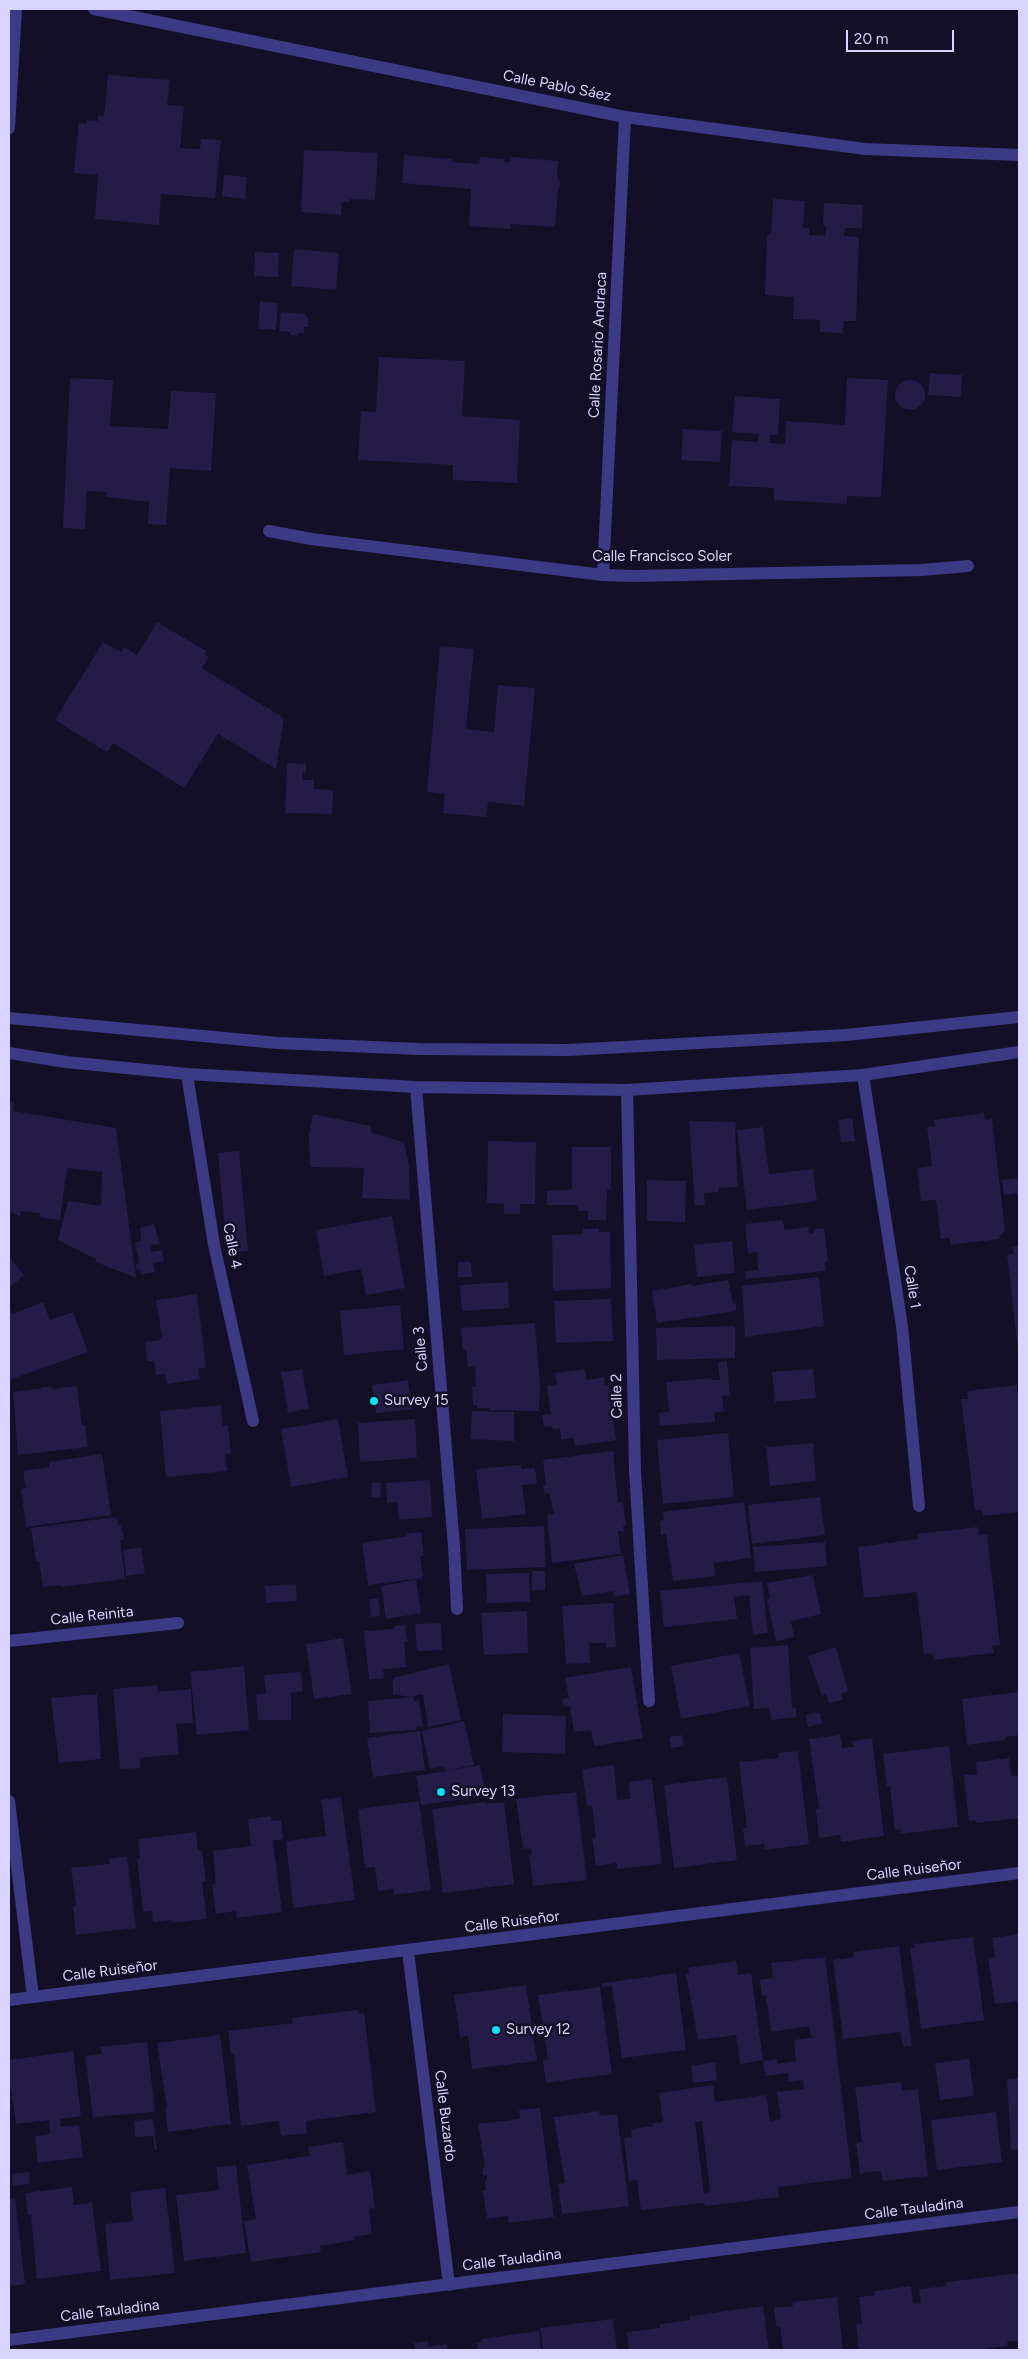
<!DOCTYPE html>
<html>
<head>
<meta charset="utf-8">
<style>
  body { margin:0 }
  #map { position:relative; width:1028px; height:2359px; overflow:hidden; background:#130f26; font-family:Figtree,sans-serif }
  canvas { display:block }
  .frame { position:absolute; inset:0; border:10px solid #d9d4ff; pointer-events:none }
  .scale { position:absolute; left:846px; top:30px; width:108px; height:22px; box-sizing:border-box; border:2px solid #d9d4ff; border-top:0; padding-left:6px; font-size:15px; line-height:18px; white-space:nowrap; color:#d9d4ff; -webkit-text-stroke:4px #130f26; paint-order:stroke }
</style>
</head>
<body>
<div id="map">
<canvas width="1028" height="2359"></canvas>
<div class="frame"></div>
<div class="scale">20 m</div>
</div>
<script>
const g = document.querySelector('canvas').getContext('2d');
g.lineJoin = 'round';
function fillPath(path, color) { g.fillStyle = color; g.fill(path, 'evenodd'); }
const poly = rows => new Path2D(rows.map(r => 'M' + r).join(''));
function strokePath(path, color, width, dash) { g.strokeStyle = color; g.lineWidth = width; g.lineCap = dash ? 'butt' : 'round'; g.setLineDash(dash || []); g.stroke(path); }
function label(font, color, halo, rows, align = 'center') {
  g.font = font + ' Figtree,sans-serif'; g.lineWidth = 5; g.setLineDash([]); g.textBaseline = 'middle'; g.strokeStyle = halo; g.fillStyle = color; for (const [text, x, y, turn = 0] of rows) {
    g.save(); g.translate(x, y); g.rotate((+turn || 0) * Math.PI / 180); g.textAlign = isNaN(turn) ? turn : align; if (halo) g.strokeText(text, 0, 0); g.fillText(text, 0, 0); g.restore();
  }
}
const building = poly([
  [108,75,170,80,167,105,184,106,180,148,200,149,201,139,221,140,215,198,161,194,159,225,95,219,98,175,74,173,79,123,86,124,87,120,98,121,98,116,104,116],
  [304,150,378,153,375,200,350,199,350,202,342,202,341,215,301,212],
  [404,155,452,159,452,162,479,164,480,157,504,159,504,162,511,162,511,157,558,161,557,177,561,183,558,190,555,227,511,224,510,229,469,226,471,189,402,183],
  [224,175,247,177,245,199,222,196],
  [773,199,805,201,803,228,809,228,809,235,826,236,826,226,823,225,824,203,863,205,862,228,845,228,844,236,859,237,856,321,844,321,843,333,820,332,820,320,793,319,794,297,765,295,767,235,771,235],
  [294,249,339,253,336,290,291,286],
  [255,252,279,253,278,277,254,276],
  [260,301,278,303,276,330,258,329],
  [281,312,305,314,305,316,308,317,308,327,304,327,304,333,298,333,298,336,290,335,290,332,279,331],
  [379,357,465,361,462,416,520,420,517,483,453,480,453,465,358,460,361,411,376,412],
  [930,373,962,375,961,397,928,395],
  [70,378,113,380,110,426,168,429,171,391,216,393,211,471,170,468,166,525,148,524,149,502,107,497,107,492,87,491,85,529,63,528],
  [847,378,888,380,881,497,847,496,847,504,774,500,774,488,729,486,732,440,758,442,759,434,732,432,735,396,780,399,778,435,770,435,770,443,785,444,786,421,845,425],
  '895 395a15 15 0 1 1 30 0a15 15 0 1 1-30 0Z',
  [683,429,722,431,720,462,681,460],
  [157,622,206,651,204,654,209,657,202,668,284,718,276,769,218,734,184,788,113,743,107,752,55,720,103,642,121,652,124,647,137,655],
  [440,646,474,649,466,729,494,732,498,685,535,688,524,806,488,802,486,817,443,813,445,794,427,792],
  [287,763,306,764,306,772,302,772,302,780,314,780,314,789,333,790,332,814,285,813],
  [9,1101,14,1102,13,1111,116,1128,136,1278,96,1262,96,1259,58,1240,68,1201,101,1206,102,1172,67,1168,60,1220,39,1217,40,1213,21,1211,20,1217,9,1211],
  [984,1113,985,1120,992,1119,1005,1231,1003,1231,1003,1235,999,1235,1000,1239,950,1245,950,1238,941,1239,936,1200,921,1201,917,1168,932,1166,927,1127,935,1126,934,1120],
  [313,1114,371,1126,371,1133,404,1142,409,1166,410,1200,362,1198,364,1168,310,1167,309,1134],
  [852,1118,855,1141,841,1142,838,1120],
  [689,1121,736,1122,735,1132,738,1187,718,1188,718,1192,704,1193,705,1205,695,1206],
  [763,1127,769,1174,813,1169,817,1201,747,1210,737,1130],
  [488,1141,536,1142,535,1204,520,1204,520,1214,504,1214,504,1204,487,1203],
  [572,1147,611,1147,611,1189,607,1189,606,1220,588,1220,588,1211,578,1211,578,1205,547,1205,547,1191,572,1189],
  [239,1151,248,1251,227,1253,218,1153],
  [1017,1178,1019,1193,1004,1195,1002,1180],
  [647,1180,686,1181,685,1222,647,1221],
  [392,1216,405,1288,366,1295,361,1269,324,1276,316,1230],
  [782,1220,785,1230,809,1227,809,1234,814,1233,814,1229,824,1228,828,1262,825,1262,826,1271,746,1279,745,1271,758,1270,757,1252,748,1253,745,1224],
  [154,1224,160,1244,149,1245,151,1252,162,1250,164,1261,153,1263,155,1272,141,1275,140,1269,137,1270,136,1264,139,1263,135,1243,141,1241,140,1228],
  [583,1229,599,1229,599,1232,610,1232,611,1288,553,1291,552,1235,583,1234],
  [732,1241,735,1273,697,1277,694,1245],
  [1019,1246,1019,1348,1018,1348,1007,1255,1014,1254,1013,1247],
  [9,1257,24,1275,9,1288],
  [458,1262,471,1262,472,1277,458,1277],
  [819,1277,824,1326,745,1337,742,1286],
  [728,1280,733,1304,736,1303,736,1311,657,1323,652,1291,692,1284,693,1286],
  [508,1282,509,1308,462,1311,460,1285],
  [197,1294,206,1367,198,1369,200,1379,167,1384,165,1374,156,1375,154,1361,147,1361,145,1342,160,1340,162,1336,156,1300],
  [611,1299,613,1341,556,1343,554,1301],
  [43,1302,50,1320,73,1312,88,1352,9,1380,9,1311,11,1310,12,1314],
  [400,1305,404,1349,344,1355,340,1311],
  [535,1323,540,1387,539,1411,489,1410,489,1408,477,1408,477,1405,473,1405,472,1387,476,1387,475,1366,468,1367,466,1350,463,1349,461,1328],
  [735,1326,735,1358,657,1360,656,1328],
  [727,1361,730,1395,722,1396,724,1411,715,1413,715,1422,660,1426,659,1413,669,1411,666,1382,712,1378,711,1380,720,1380,718,1362],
  [302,1369,309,1408,288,1413,281,1372],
  [585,1369,587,1380,604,1377,605,1386,609,1385,616,1440,575,1446,574,1438,561,1440,560,1428,553,1429,552,1426,544,1427,542,1415,551,1414,547,1386,557,1385,555,1373],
  [813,1369,816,1398,775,1402,772,1372],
  [408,1380,412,1409,376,1413,372,1385],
  [1017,1385,1017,1393,1019,1392,1019,1512,983,1516,982,1510,975,1511,961,1399,968,1399,967,1391],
  [51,1386,52,1389,77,1386,82,1426,85,1425,88,1447,18,1455,13,1392,39,1389,42,1391,41,1388],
  [221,1405,223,1426,228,1426,231,1453,225,1454,227,1471,166,1477,160,1411],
  [472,1411,514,1412,514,1441,470,1439],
  [338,1419,348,1477,291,1487,281,1429],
  [415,1419,417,1458,360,1462,358,1423],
  [728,1433,734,1497,663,1504,657,1440],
  [813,1443,816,1481,770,1486,766,1447],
  [613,1451,618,1503,623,1502,626,1526,623,1526,624,1531,618,1531,621,1554,552,1563,547,1515,554,1514,549,1493,545,1494,543,1485,546,1485,543,1460],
  [102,1454,111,1515,26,1527,21,1489,26,1488,23,1471,49,1467,49,1462],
  [521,1465,521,1469,535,1468,537,1484,522,1485,526,1514,482,1519,476,1469],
  [430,1480,432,1517,399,1520,397,1502,387,1503,386,1483],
  [372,1483,381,1483,380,1498,371,1497],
  [820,1497,825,1535,752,1544,748,1505],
  [744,1502,751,1558,714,1563,715,1576,673,1581,666,1534,661,1535,660,1521,664,1520,663,1512],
  [116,1517,118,1525,121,1525,124,1540,120,1540,125,1579,61,1587,61,1585,43,1587,39,1561,36,1561,31,1528],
  [544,1526,546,1567,467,1570,465,1529],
  [978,1527,979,1535,987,1534,1000,1645,992,1646,994,1653,933,1660,932,1653,924,1654,917,1592,864,1598,858,1547,918,1539,917,1534],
  [421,1532,424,1556,420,1556,423,1578,368,1585,362,1543,407,1536,407,1534],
  [825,1542,827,1566,755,1572,753,1547],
  [141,1547,145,1573,126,1576,123,1550],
  [623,1555,630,1594,613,1597,613,1591,582,1596,574,1564],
  [532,1571,545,1571,545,1590,532,1590],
  [529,1573,530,1602,487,1603,486,1574],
  [813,1575,821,1614,791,1621,794,1637,776,1641,767,1599,770,1598,767,1583],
  [416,1580,421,1613,386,1619,381,1586],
  [762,1581,768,1633,753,1635,749,1595,734,1597,737,1619,664,1627,660,1591],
  [296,1584,297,1601,266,1603,265,1586],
  [378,1598,380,1616,371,1617,369,1599],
  [613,1603,616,1647,606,1648,606,1643,589,1643,590,1663,566,1664,562,1606],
  [527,1611,528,1653,484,1655,481,1613],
  [441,1623,442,1650,417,1651,415,1624],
  [405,1625,407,1641,404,1641,406,1667,383,1669,384,1678,369,1680,364,1631,395,1629,395,1626],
  [343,1638,352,1694,314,1699,306,1644],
  [788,1645,792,1707,796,1708,796,1717,771,1720,769,1708,754,1709,750,1648],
  [836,1647,848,1691,841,1694,843,1700,829,1703,826,1694,822,1696,808,1656],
  [739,1653,750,1706,681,1719,671,1666],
  [449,1664,461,1720,428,1727,423,1694,410,1697,393,1694,393,1678],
  [244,1666,249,1730,197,1735,190,1672],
  [631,1667,643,1738,594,1746,591,1730,574,1732,570,1706,564,1707,562,1699,569,1698,565,1678],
  [301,1672,303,1691,291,1693,291,1720,258,1720,256,1694,266,1693,264,1675],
  [157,1685,158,1692,191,1689,193,1723,176,1724,179,1754,140,1758,140,1768,120,1769,113,1689],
  [1018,1692,1019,1735,1005,1737,1005,1740,967,1745,962,1699],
  [97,1694,101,1759,59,1763,51,1698],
  [414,1697,414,1701,419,1700,423,1726,416,1727,416,1730,370,1733,368,1701],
  [814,1713,820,1714,822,1723,808,1727,806,1715],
  [503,1714,566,1716,565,1754,502,1752],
  [464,1721,474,1765,445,1771,444,1766,430,1769,422,1731],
  [420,1731,425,1770,373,1777,367,1738],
  [682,1735,684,1746,671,1748,669,1737],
  [840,1735,842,1748,853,1747,852,1741,872,1738,884,1836,841,1842,840,1835,819,1838,816,1809,819,1809,809,1739],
  [949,1746,958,1827,901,1834,900,1829,895,1830,890,1786,887,1786,883,1754],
  [798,1751,809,1844,765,1850,764,1844,745,1846,743,1828,747,1828,739,1762,779,1758,778,1753],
  [1009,1758,1011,1776,1019,1775,1019,1818,976,1823,976,1820,969,1821,964,1775,977,1774,976,1762],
  [480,1765,486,1796,421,1805,416,1776],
  [614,1765,617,1800,630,1799,629,1782,652,1779,662,1864,617,1869,617,1863,596,1866,592,1837,596,1838,592,1805,587,1806,582,1769],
  [727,1777,737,1860,674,1868,664,1785],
  [576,1792,587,1880,533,1886,529,1855,532,1855,531,1848,523,1849,516,1799],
  [341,1797,355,1900,293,1908,286,1841,326,1836,321,1800],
  [419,1801,431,1890,394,1895,394,1889,378,1891,375,1867,365,1868,358,1809],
  [486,1802,486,1804,504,1802,514,1884,443,1893,432,1809],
  [271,1816,271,1821,281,1820,283,1839,273,1841,282,1912,237,1918,236,1911,216,1914,212,1885,216,1884,213,1851,251,1846,248,1819],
  [196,1832,198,1851,202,1851,206,1881,202,1882,207,1919,172,1923,171,1920,153,1922,152,1911,143,1912,137,1859,140,1858,138,1839],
  [127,1856,136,1928,76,1935,73,1906,76,1905,71,1868,109,1864,109,1859],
  [1019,1934,1019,2001,995,2004,988,1958,995,1957,992,1938],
  [973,1937,984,2020,921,2029,910,1948,915,1948,914,1944],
  [899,1946,912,2046,903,2047,901,2032,843,2039,833,1960,854,1957,853,1952],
  [825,1957,852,2178,778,2187,779,2197,705,2206,704,2203,641,2210,637,2180,629,2181,624,2138,632,2137,631,2129,653,2126,652,2123,663,2122,659,2093,713,2085,715,2102,766,2095,770,2121,781,2119,777,2092,804,2089,803,2080,789,2082,788,2073,765,2076,763,2061,777,2059,777,2064,796,2061,794,2040,815,2037,811,2036,809,2026,771,2032,766,1995,762,1996,760,1980,773,1978,771,1963],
  [702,2121,710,2192,704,2193,695,2122],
  [736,1961,738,1975,751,1973,763,2060,740,2064,736,2035,698,2040,686,1974,689,1974,688,1968],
  [676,1973,686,2050,622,2058,612,1986,602,1987,602,1983],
  [526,1985,537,2061,472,2069,468,2036,460,2037,454,1995],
  [600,1987,612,2074,546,2083,543,2060,548,2059,538,1995],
  [357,2010,358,2014,364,2013,376,2112,306,2121,307,2133,281,2136,279,2121,241,2126,234,2054,231,2054,228,2031,293,2023,292,2018],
  [220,2035,231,2124,168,2132,165,2108,167,2108,157,2043],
  [147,2042,155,2112,93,2117,85,2056,102,2054,101,2047],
  [73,2051,81,2116,60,2119,61,2127,79,2125,83,2157,38,2163,35,2136,50,2134,49,2120,16,2124,9,2076,9,2060],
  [969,2059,974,2096,940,2100,935,2063],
  [715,2062,717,2080,693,2083,691,2066],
  [1019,2078,1019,2149,1011,2150,1007,2079],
  [901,2082,902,2091,918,2089,928,2176,883,2181,881,2171,860,2173,856,2143,862,2142,855,2087],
  [540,2108,554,2217,509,2223,508,2216,487,2219,483,2191,486,2191,485,2180,487,2180,487,2175,483,2176,482,2168,485,2167,478,2124,520,2119,519,2110],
  [599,2111,600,2116,617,2114,629,2206,562,2214,558,2184,565,2183,554,2117],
  [996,2112,1002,2162,937,2170,931,2120],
  [153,2119,157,2150,155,2150,153,2136,135,2137,134,2121],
  [343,2142,347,2175,370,2171,375,2208,369,2209,372,2234,354,2237,355,2240,320,2246,321,2252,251,2262,244,2221,256,2219,247,2165,309,2156,308,2147],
  [236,2165,246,2253,184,2261,176,2195,219,2190,216,2167],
  [29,2172,30,2184,13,2186,12,2174],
  [72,2187,74,2205,92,2203,101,2271,37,2279,31,2215,28,2215,25,2193],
  [165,2188,175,2273,110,2280,105,2224,133,2221,130,2192],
  [15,2198,25,2284,9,2286,9,2199],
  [1019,2273,1019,2341,1007,2342,1008,2346,983,2349,983,2350,859,2350,856,2324,862,2324,859,2297,875,2295,875,2291,911,2286,913,2304,921,2303,919,2289,947,2286,947,2282],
  [837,2297,843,2350,783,2350,780,2326,776,2326,774,2308,793,2306,792,2302],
  [763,2306,769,2350,629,2350,627,2332,660,2328,660,2324,690,2320,690,2316],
  [613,2319,617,2350,543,2350,540,2328],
  [539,2331,541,2350,478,2350,477,2343,482,2342,482,2339],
  [428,2341,429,2347,447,2344,448,2350,415,2350,414,2343]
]);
const minor = poly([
  [94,9,625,117,865,149,1019,155],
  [9,128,16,9],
  [269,531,311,539,603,575,633,576,922,570,968,566],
  [603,575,625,117],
  [9,1018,278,1043,419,1049,568,1050,846,1035,1019,1017],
  [9,1053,66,1062,187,1074,416,1087,627,1090,863,1075,1019,1052],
  [187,1074,214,1245,253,1421],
  [863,1075,902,1326,919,1506],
  [416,1087,454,1546,457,1609],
  [627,1090,635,1471,649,1701],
  [9,1641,178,1623],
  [9,1801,33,1997],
  [408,1951,449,2285],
  [9,2000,1019,1873],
  [9,2340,1019,2212]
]);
const markers = [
  [374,1401,5,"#00e5ff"],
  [441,1792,5,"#00e5ff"],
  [496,2030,5,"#00e5ff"]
];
const streetNames = [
  ["Calle Pablo Sáez",557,86,11],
  ["Calle Rosario Andraca",598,345,-87],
  ["Calle Francisco Soler",662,557],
  ["Calle 4",232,1246,79],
  ["Calle 1",912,1287,81],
  ["Calle 3",421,1349,-95],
  ["Calle 2",617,1396,-91],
  ["Calle Reinita",92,1616,-6],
  ["Calle Ruiseñor",914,1870,-7],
  ["Calle Ruiseñor",512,1922,-7],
  ["Calle Ruiseñor",110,1971,-7],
  ["Calle Buzardo",445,2116,83],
  ["Calle Tauladina",914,2209,-7],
  ["Calle Tauladina",512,2260,-7],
  ["Calle Tauladina",110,2311,-7]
];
const poiNames = [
  ["Survey 15",384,1401],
  ["Survey 13",451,1792],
  ["Survey 12",506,2030]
];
fillPath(building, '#241b47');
strokePath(minor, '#3d3a85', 12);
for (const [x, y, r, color] of markers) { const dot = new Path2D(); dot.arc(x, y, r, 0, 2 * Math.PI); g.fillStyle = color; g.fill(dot); strokePath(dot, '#130f26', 2); }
label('15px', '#d9d4ff', '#130f26', streetNames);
label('15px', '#d9d4ff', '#130f26', poiNames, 'left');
</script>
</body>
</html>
